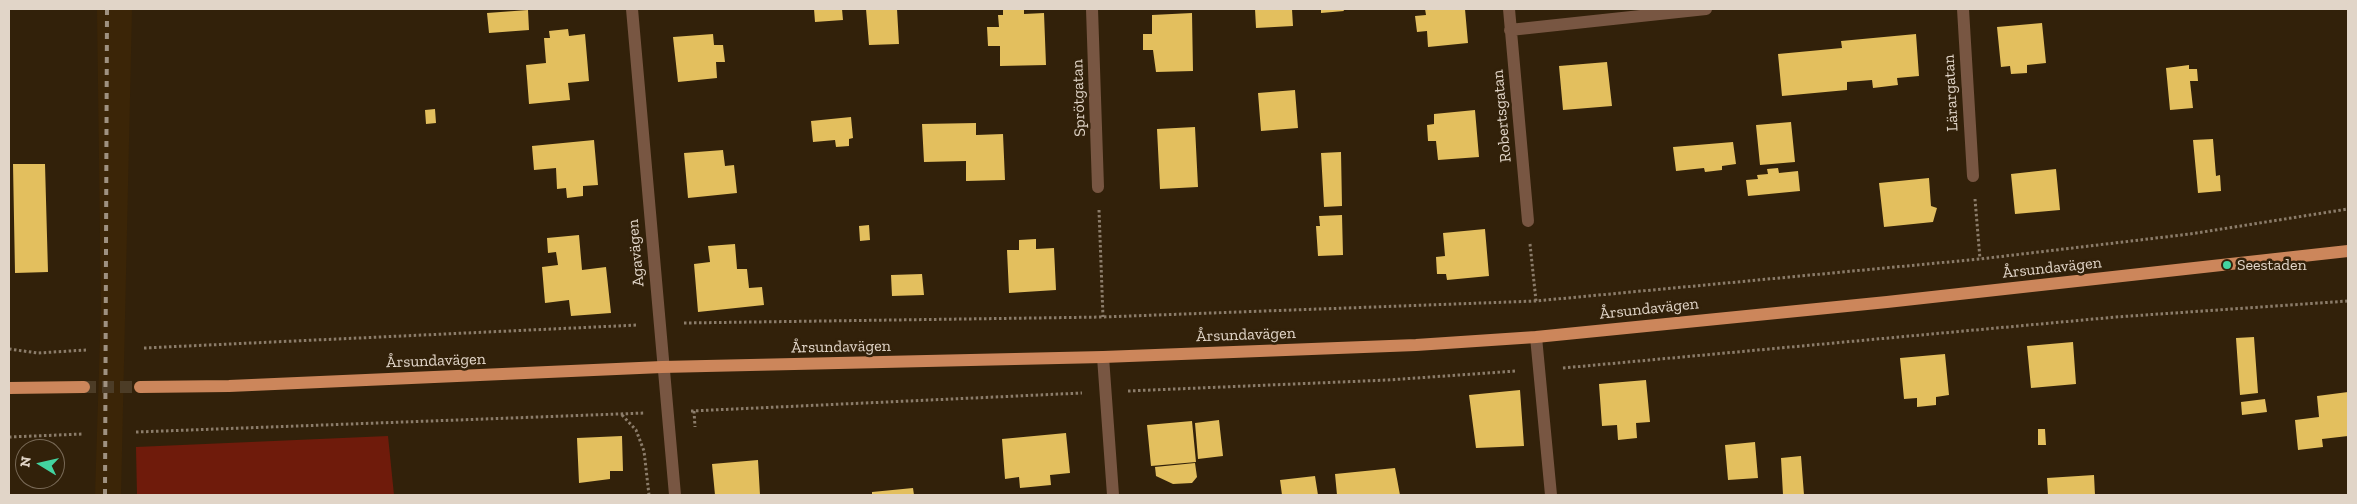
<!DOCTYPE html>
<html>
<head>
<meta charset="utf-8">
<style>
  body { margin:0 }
  #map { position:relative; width:2357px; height:504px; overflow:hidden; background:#32210a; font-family:"Zilla Slab",serif }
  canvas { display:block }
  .frame { position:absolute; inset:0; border:10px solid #e1d5c8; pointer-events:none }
  .north { position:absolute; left:15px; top:439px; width:50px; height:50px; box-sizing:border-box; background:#32210a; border:1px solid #786956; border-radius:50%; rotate:279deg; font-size:14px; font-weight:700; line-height:20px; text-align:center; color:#e1d5c8 }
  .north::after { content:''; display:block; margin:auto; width:18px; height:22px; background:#43d4a0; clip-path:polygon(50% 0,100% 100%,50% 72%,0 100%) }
</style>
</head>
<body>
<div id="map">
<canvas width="2357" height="504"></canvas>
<div class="frame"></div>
<div class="north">N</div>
</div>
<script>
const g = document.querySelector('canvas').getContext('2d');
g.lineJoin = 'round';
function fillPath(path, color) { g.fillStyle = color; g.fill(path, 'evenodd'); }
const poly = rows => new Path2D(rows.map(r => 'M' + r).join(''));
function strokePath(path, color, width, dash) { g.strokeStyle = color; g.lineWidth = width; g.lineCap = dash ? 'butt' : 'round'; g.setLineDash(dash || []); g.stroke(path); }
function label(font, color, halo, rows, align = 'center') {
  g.font = font + ' "Zilla Slab",serif'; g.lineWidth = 5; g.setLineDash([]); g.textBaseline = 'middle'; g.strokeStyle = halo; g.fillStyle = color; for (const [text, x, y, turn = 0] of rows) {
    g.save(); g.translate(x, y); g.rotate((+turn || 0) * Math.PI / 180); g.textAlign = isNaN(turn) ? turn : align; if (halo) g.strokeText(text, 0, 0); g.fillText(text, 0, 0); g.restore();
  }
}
const built = poly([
  [97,9,132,9,121,495,95,495,101,308]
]);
const green = poly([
  [388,436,394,495,137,495,136,447]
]);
const building = poly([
  [814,9,842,9,843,20,815,22],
  [866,9,897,9,899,44,869,45],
  [1003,9,1024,9,1024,14,1044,13,1046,65,1000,66,1000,46,988,46,987,27,999,27,998,15,1003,15],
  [1255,9,1292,9,1293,26,1256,28],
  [1321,9,1343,9,1344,11,1321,13],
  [1425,9,1465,9,1468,43,1428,47,1427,31,1417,32,1415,16,1426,15],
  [528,10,529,30,489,33,487,13],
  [1192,13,1193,71,1156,72,1153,50,1143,50,1143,34,1152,34,1152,15],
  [2042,23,2046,63,2027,65,2027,73,2011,74,2010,66,2001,67,1997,27],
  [568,29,569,36,585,34,589,81,568,83,570,100,529,104,526,65,546,63,544,38,550,38,549,31],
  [713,34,714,45,723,45,725,62,716,62,717,78,678,82,673,37],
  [1916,34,1919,76,1897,78,1898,85,1873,88,1872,80,1847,82,1847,90,1782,96,1778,54,1842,48,1841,41],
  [1607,62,1612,106,1563,110,1559,66],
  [2189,65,2189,69,2197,69,2198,81,2190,81,2193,108,2170,110,2166,68],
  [1295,90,1298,128,1261,131,1258,93],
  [435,109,436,123,426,124,425,110],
  [1475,110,1479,157,1438,160,1436,141,1428,141,1427,125,1434,124,1434,114],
  [851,117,853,138,849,139,849,146,836,147,835,140,813,142,811,121],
  [1791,122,1795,162,1760,165,1756,125],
  [976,123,976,135,1003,134,1005,180,966,181,966,161,924,162,922,124],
  [1195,127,1198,187,1160,189,1157,129],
  [2213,139,2216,176,2220,175,2221,191,2198,193,2193,140],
  [594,140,598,185,583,186,583,196,567,198,566,188,557,189,556,168,534,170,532,146],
  [1733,142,1736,164,1722,166,1722,170,1705,172,1704,168,1676,171,1673,147],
  [723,150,725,166,734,165,737,193,688,198,684,153],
  [1341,152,1342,206,1324,207,1321,153],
  [13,164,45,164,48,272,15,273],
  [1778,168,1779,173,1798,171,1800,191,1748,196,1746,180,1758,179,1757,175,1768,174,1767,169],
  [2056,169,2060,210,2015,214,2011,174],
  [1929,178,1931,206,1937,208,1933,222,1884,227,1879,183],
  [1342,215,1343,255,1318,256,1316,226,1320,226,1319,216],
  [869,225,870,240,860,241,859,226],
  [1485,229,1489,276,1447,280,1446,274,1437,274,1436,257,1445,256,1443,233],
  [579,235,582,270,606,267,611,313,571,316,569,300,545,303,542,267,558,265,556,252,548,253,547,238],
  [1036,239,1036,249,1054,248,1056,290,1009,293,1007,250,1019,250,1019,240],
  [735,244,737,269,747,269,749,288,762,287,764,305,698,312,694,264,710,262,708,246],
  [922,274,924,295,892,296,891,275],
  [2254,337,2258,393,2240,395,2236,338],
  [2073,342,2076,384,2031,388,2027,346],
  [1945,354,1949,395,1936,397,1936,405,1917,407,1917,398,1904,399,1900,358],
  [1646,380,1650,422,1636,423,1637,438,1618,440,1617,425,1602,426,1599,384],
  [1520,390,1524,446,1476,448,1469,395],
  [2348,392,2348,436,2322,439,2323,447,2298,450,2295,420,2319,417,2317,396],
  [2265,399,2267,412,2242,415,2241,402],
  [1219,420,1223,456,1198,459,1195,423],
  [1192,421,1196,462,1151,466,1147,425],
  [2038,429,2045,429,2046,445,2038,445],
  [1066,433,1070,473,1050,475,1051,485,1020,488,1019,477,1005,479,1002,439],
  [622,436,623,471,610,471,610,479,579,483,577,438],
  [1755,442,1758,478,1728,480,1725,445],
  [1801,456,1804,495,1783,495,1781,458],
  [758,460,760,495,715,495,712,464],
  [1195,463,1197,477,1192,483,1173,484,1156,476,1155,467],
  [1395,468,1400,495,1337,495,1335,474],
  [2094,475,2095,495,2048,495,2047,478],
  [1315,476,1318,495,1282,495,1280,480],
  [913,488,914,495,872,495,872,492]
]);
const majorTunnel = poly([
  [84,387,140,387]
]);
const path = poly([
  [1975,199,1980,259],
  [1099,210,1103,317],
  [1530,244,1536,301],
  [684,323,1103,317,1536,301,1980,259,2190,234,2348,209],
  [144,348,638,325],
  [9,349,38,353,86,350],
  [1563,368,2116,317,2348,301],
  [1128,391,1388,380,1516,371],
  [691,411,1082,393],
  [694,411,695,427],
  [622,415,636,430,644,451,649,495],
  [136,432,645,413],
  [9,437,83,434]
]);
const minor = poly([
  [632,9,675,495],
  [1092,9,1098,187],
  [1509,9,1528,221],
  [1963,9,1973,176],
  [1510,30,1706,9],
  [1536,337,1551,495],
  [1103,357,1113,495]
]);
const major = poly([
  [140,387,229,386,662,367,1103,357,1416,345,1536,337,1887,302,2348,251],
  [9,388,84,387]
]);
const rail = poly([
  [105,495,107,9]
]);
const markers = [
  [2227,265,5,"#43d4a0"]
];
const streetNames = [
  ["Lärargatan",1951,93,-93],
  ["Sprötgatan",1079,98,-92],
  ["Robertsgatan",1502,116,-95],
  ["Agavägen",636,253,-95],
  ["Årsundavägen",2052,268,-6],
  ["Årsundavägen",1649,309,-6],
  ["Årsundavägen",1246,335,-2],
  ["Årsundavägen",841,347,-1],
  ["Årsundavägen",436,361,-2]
];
const poiNames = [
  ["Seestaden",2237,265]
];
fillPath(built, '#3b2507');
fillPath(green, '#6f1b0b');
fillPath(building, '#e3bf5e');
strokePath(majorTunnel, '#4c3c26', 12, [12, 6]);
strokePath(path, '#8b7c6a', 3, [2.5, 2.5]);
strokePath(minor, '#785642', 12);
strokePath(major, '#cc865b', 12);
strokePath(rail, '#9f9180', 4, [6, 6]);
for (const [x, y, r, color] of markers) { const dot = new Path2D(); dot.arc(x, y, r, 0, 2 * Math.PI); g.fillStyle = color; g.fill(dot); strokePath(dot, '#32210a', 2); }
label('16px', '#e1d5c8', '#32210a', streetNames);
label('16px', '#e1d5c8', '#32210a', poiNames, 'left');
</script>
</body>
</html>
